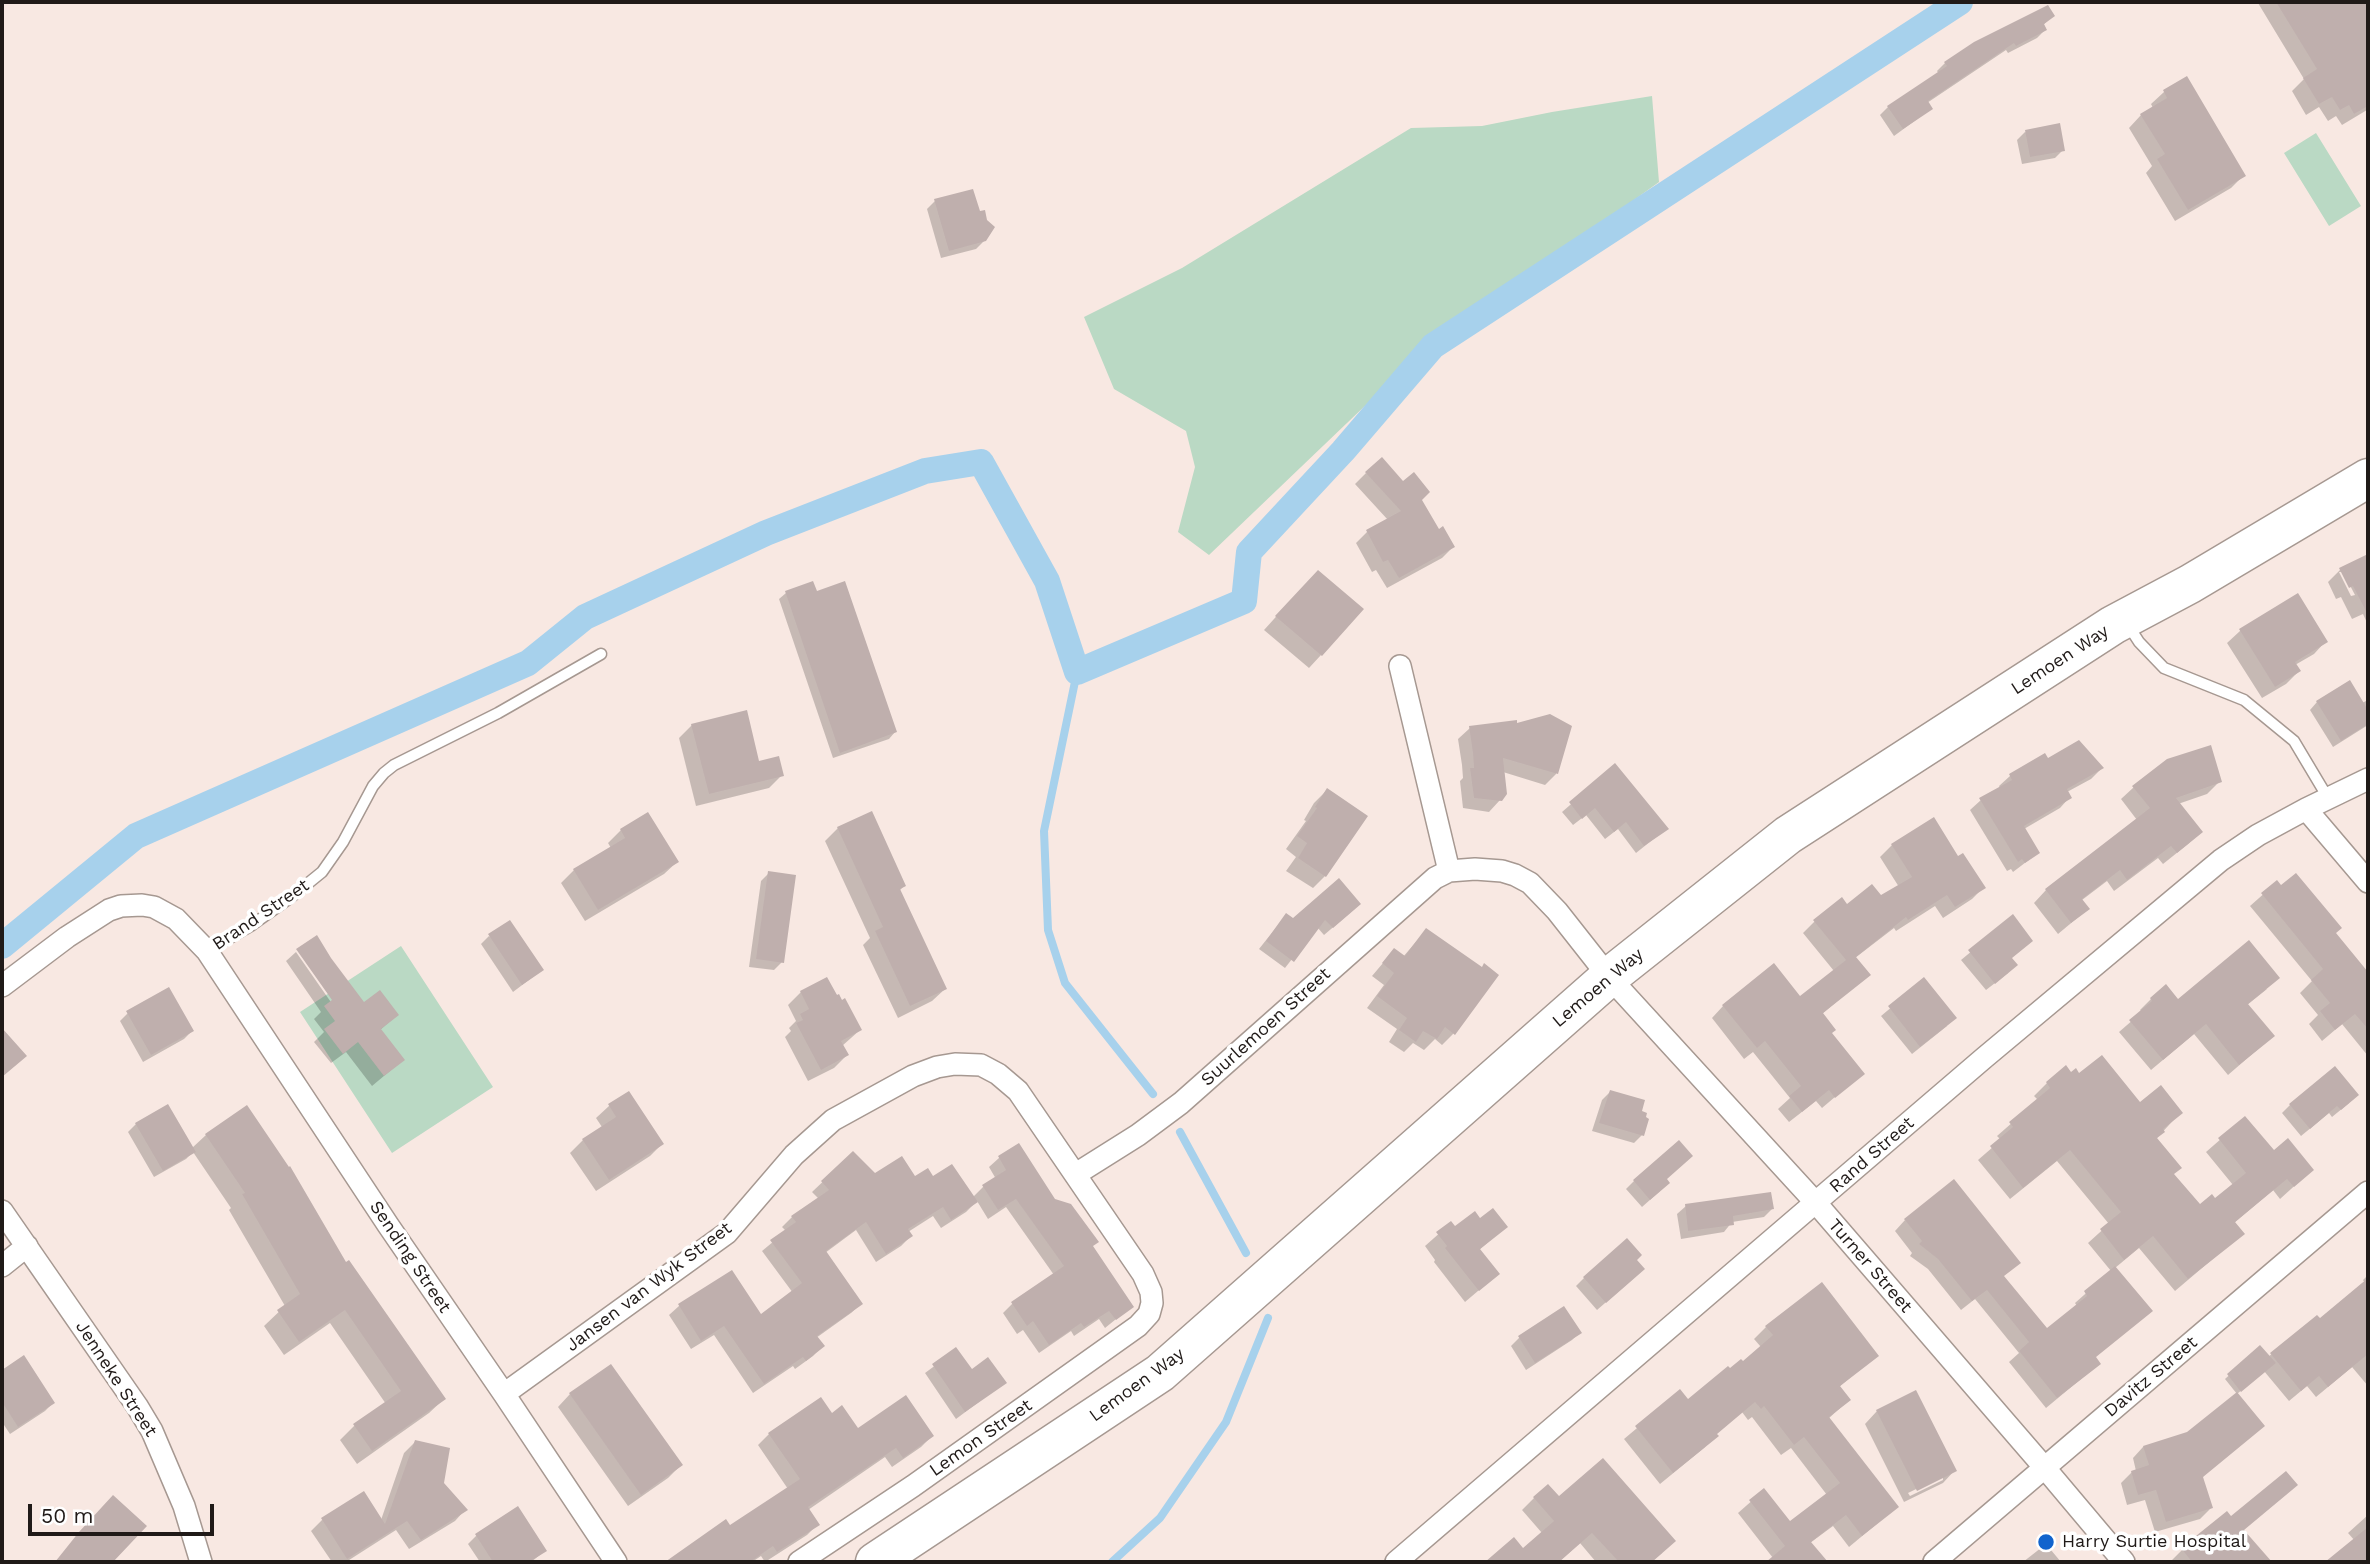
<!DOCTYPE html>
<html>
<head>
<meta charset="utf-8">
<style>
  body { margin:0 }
  #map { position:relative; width:2370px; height:1564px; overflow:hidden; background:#f8e8e2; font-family:"Work Sans",sans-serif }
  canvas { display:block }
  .frame { position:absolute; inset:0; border:4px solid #201a18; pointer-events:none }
  .scale { position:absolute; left:28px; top:1504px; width:186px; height:32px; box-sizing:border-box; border:4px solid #201a18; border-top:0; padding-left:9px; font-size:21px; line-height:24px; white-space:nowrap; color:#201a18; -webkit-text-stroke:5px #fff; paint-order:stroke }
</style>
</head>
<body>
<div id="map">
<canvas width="2370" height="1564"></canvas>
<div class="frame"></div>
<div class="scale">50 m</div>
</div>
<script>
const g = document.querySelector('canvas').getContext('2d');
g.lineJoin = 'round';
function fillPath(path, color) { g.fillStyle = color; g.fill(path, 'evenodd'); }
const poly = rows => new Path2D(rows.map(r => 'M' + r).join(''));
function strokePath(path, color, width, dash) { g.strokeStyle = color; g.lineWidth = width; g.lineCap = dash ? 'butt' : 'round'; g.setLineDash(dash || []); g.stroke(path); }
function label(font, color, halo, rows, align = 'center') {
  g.font = font + ' "Work Sans",sans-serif'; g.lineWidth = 7; g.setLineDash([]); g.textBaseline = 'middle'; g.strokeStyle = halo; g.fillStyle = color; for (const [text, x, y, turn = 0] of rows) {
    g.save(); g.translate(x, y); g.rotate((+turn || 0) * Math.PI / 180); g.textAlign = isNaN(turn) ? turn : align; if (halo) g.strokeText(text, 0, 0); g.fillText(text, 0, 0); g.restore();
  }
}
const green = poly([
  [1652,96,1659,182,1416,357,1209,555,1178,532,1195,467,1186,431,1114,389,1084,317,1182,268,1411,128,1482,126,1552,112],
  [2316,133,2361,206,2329,226,2284,153],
  [401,946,493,1087,392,1153,300,1012]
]);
const shadow = poly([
  [2259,2,2363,2,2368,10,2368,112,2367,110,2342,125,2336,116,2328,121,2319,107,2306,115,2292,91,2304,79,2258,3],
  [2053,16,2043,25,2045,30,2037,38,2008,53,2006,50,1927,103,1931,109,1894,136,1880,115,1888,107,1939,74,1937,71,1945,63],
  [2186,78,2244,175,2231,188,2175,221,2146,173,2152,166,2129,128,2141,115,2153,108,2151,104,2164,92],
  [2025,132,2063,150,2055,158,2022,164,2017,140],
  [935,201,985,240,976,249,941,258,927,209],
  [1366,473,1420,500,1438,531,1453,547,1442,558,1387,588,1376,570,1372,572,1356,543,1367,532,1388,520,1355,484],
  [2368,556,2368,625,2363,614,2352,619,2341,597,2336,599,2328,582,2340,570],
  [2339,572,2343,572,2355,595,2351,596],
  [1303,587,1321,655,1309,668,1264,630],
  [786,593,895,732,889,739,833,758,779,599],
  [2298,595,2326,641,2314,654,2295,665,2299,671,2286,684,2262,698,2227,643,2240,631],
  [2368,700,2368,725,2333,747,2310,710,2317,702,2362,703],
  [692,725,758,763,782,775,769,788,696,806,679,738],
  [1516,725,1570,727,1556,774,1545,785,1503,772,1500,800,1489,812,1463,808,1460,781,1463,778,1462,765,1458,739,1470,728],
  [2044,756,2047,761,2102,768,2091,779,2067,792,2070,797,2060,808,2024,829,2038,853,2013,872,2011,869,2007,871,1970,810,1981,800,2000,788,1999,786,2010,776],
  [1615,766,1666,829,1636,853,1618,829,1605,839,1586,815,1573,825,1562,812],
  [2220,781,2207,794,2178,804,2201,832,2188,844,2163,864,2158,858,2114,891,2107,881,2082,900,2088,909,2058,934,2034,903,2046,890,2137,820,2121,799,2134,787],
  [1327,790,1325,876,1313,888,1286,871,1296,857,1286,849,1306,821,1304,820,1314,803],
  [648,814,677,862,664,874,585,921,561,883,574,870,611,848,608,843,621,830],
  [838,828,904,886,899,891,945,989,932,1001,898,1018,863,945,870,938,825,841],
  [1892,845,1958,858,1983,888,1972,899,1943,918,1935,906,1896,931,1894,928,1855,958,1868,975,1822,1014,1830,1034,1862,1074,1822,1108,1816,1101,1789,1122,1778,1109,1790,1098,1753,1052,1744,1059,1712,1018,1723,1006,1800,998,1834,971,1803,933,1815,921,1847,906,1881,898,1899,887,1880,857],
  [769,873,782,962,774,970,749,967,761,881],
  [2276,883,2334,934,2368,975,2368,1056,2342,1024,2322,1041,2309,1024,2318,1015,2300,993,2312,981,2250,906],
  [1351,912,1324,935,1317,927,1285,968,1259,949,1286,915,1293,921],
  [2013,917,2008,973,1986,990,1961,960],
  [1426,930,1481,969,1497,975,1453,1034,1442,1045,1435,1039,1424,1050,1413,1043,1404,1052,1389,1042,1397,1029,1367,1008,1384,985,1372,976,1394,950,1403,957],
  [489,936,542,970,513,992,481,944],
  [296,952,335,1008,363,1005,397,1015,380,1030,403,1060,372,1086,346,1052,331,1063,314,1042,324,1032,314,1019,321,1012,286,961],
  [826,979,860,1030,842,1046,847,1055,834,1068,808,1081,785,1037,791,1031,789,1028,796,1021,788,1005,801,992],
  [1924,980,1947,1026,1912,1054,1881,1016],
  [2267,989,2247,1005,2273,1036,2228,1075,2194,1034,2151,1070,2119,1032,2142,1012,2140,1010,2151,999,2178,1001],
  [128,1013,192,1031,184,1039,143,1062,120,1021],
  [2071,1074,2079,1075,2140,1104,2181,1112,2156,1139,2173,1175,2200,1207,2215,1200,2233,1185,2206,1152,2245,1118,2273,1152,2312,1170,2280,1199,2273,1190,2234,1223,2242,1234,2175,1291,2139,1248,2115,1268,2094,1358,2099,1364,2046,1408,2009,1362,2019,1353,1975,1299,1961,1310,1928,1269,1910,1256,1912,1253,1895,1231,1905,1220,2003,1277,2046,1331,2077,1306,2075,1303,2111,1271,2088,1243,2109,1224,2057,1161,2010,1199,1978,1160,2001,1140,1997,1136,2038,1100,2034,1096,2047,1083],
  [1610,1092,1639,1112,1642,1135,1634,1143,1592,1131,1602,1100],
  [628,1093,662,1144,650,1156,596,1191,570,1153,583,1140,602,1127,596,1118,609,1106],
  [2349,1103,2332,1117,2329,1113,2301,1136,2282,1113,2290,1105],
  [246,1108,346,1265,444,1399,429,1413,357,1464,340,1440,355,1425,386,1404,330,1323,284,1355,264,1326,285,1306,229,1210,231,1208,193,1152,186,1159,154,1177,128,1132,136,1124,192,1148,206,1135],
  [1019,1145,1054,1201,1091,1247,1131,1307,1105,1328,1099,1319,1074,1336,1071,1331,1039,1353,1023,1330,1017,1334,1003,1313,1013,1303,1054,1275,1006,1207,988,1219,977,1201,966,1212,941,1228,933,1216,908,1232,911,1236,901,1246,876,1262,856,1230,825,1253,861,1304,851,1313,816,1338,822,1346,813,1356,795,1369,793,1366,753,1393,714,1335,691,1349,669,1315,679,1306,732,1272,761,1317,793,1293,762,1251,786,1231,782,1227,792,1217,819,1199,812,1192,853,1153,875,1175,933,1178,973,1197,983,1187,996,1179,989,1167,999,1158],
  [1665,1179,1660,1191,1642,1207,1626,1189,1634,1181],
  [1686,1206,1772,1209,1764,1217,1732,1222,1724,1232,1681,1239,1677,1214],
  [1480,1221,1506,1227,1479,1250,1498,1274,1465,1302,1434,1262,1435,1260,1425,1246,1451,1223,1455,1229],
  [1635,1260,1635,1277,1597,1310,1576,1286,1584,1278],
  [2368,1275,2368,1386,2352,1367,2316,1397,2307,1386,2289,1401,2264,1371,2237,1394,2225,1379,2260,1347,2268,1357,2317,1318,2320,1321,2365,1283,2363,1280],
  [1564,1308,1580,1332,1572,1340,1526,1370,1511,1346,1519,1338],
  [1766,1327,1877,1355,1839,1387,1849,1400,1828,1419,1897,1507,1849,1547,1833,1526,1810,1543,1826,1562,1769,1562,1773,1558,1738,1513,1763,1491,1790,1524,1827,1495,1791,1448,1781,1455,1752,1417,1748,1420,1742,1412,1715,1435,1704,1448,1660,1484,1624,1439,1680,1392,1688,1401,1743,1363,1761,1347,1754,1339],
  [956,1350,971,1372,1004,1383,956,1419,925,1373],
  [23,1358,53,1403,45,1411,10,1434,2,1422,2,1372],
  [570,1394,681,1465,668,1478,628,1506,558,1407],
  [1877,1411,1955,1470,1943,1483,1904,1502,1865,1424],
  [1943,1476,1943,1480,1910,1496,1908,1493],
  [831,1415,858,1431,932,1436,921,1447,892,1467,885,1457,808,1510,818,1524,807,1535,765,1562,761,1556,752,1562,669,1562,730,1527,788,1489,758,1445,769,1434],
  [2263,1426,2201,1478,2211,1508,2200,1519,2155,1532,2145,1500,2127,1505,2121,1483,2132,1472,2136,1471,2133,1458,2143,1447],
  [415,1442,442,1483,465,1510,455,1521,409,1549,396,1530,346,1562,332,1562,311,1531,322,1520,381,1520,404,1453],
  [1534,1498,1558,1498,1662,1553,1651,1562,1596,1562,1580,1543,1560,1561,1562,1562,1488,1562,1514,1540,1523,1550,1542,1533,1522,1510],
  [518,1509,545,1551,531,1562,480,1562,468,1544,476,1536],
  [2227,1513,2269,1562,2272,1560,2275,1562,2174,1562,2172,1560,2182,1550],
  [2368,1515,2368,1562,2328,1562,2355,1541,2348,1533],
  [2046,1544,2061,1562,2023,1562]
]);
const stream = poly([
  [1077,672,1044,831,1048,930,1065,983,1153,1094],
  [1180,1132,1246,1253],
  [1112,1562,1160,1518,1226,1422,1268,1318]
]);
const canal = poly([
  [2,946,136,836,528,663,585,617,766,533,925,471,981,462,1047,581,1077,672,1244,601,1249,552,1343,451,1433,346,1960,2]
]);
const building = poly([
  [2276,2,2368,2,2368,106,2354,114,2349,105,2340,110,2332,97,2319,104,2303,78,2317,69],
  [2048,5,2055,16,2044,24,2047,30,2016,46,2014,43,1928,101,1933,109,1903,129,1887,106,1947,66,1944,62,1974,42],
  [2187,76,2246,176,2188,210,2157,159,2165,154,2140,114,2167,98,2163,90],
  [2060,123,2065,151,2030,157,2025,130],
  [973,189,980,211,985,210,987,220,995,227,986,241,949,251,934,199],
  [1382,457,1403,481,1414,472,1430,492,1422,500,1439,529,1443,526,1455,547,1399,578,1388,560,1383,562,1366,530,1401,511,1365,472],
  [2368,554,2368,615,2353,586,2349,588,2339,568],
  [1318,570,1364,609,1322,656,1275,616],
  [813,581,817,591,845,581,897,732,840,753,785,591],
  [2298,593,2328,642,2295,662,2301,671,2275,687,2239,629],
  [2350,680,2368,710,2368,724,2341,741,2316,701],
  [747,710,759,761,779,756,784,776,709,794,691,724],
  [1550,714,1572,726,1558,774,1503,758,1507,794,1502,801,1474,798,1470,768,1474,768,1473,753,1469,726,1517,720,1517,723],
  [2079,740,2104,768,2067,789,2072,798,2024,826,2040,853,2025,863,2022,859,2018,862,1979,798,2012,780,2009,774,2045,753,2048,758],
  [2211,745,2222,782,2176,798,2203,832,2177,853,2171,846,2127,880,2120,870,2082,899,2090,909,2071,923,2045,889,2150,808,2132,786,2167,759],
  [1615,763,1669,829,1644,846,1626,822,1614,832,1595,808,1582,819,1569,802],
  [1327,788,1368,816,1326,877,1298,858,1307,843,1297,836,1317,808,1315,807],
  [872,811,906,886,900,889,947,989,910,1006,875,931,883,927,837,827],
  [648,812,679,862,598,910,573,869,625,838,620,829],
  [1934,817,1958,856,1963,853,1986,888,1955,907,1947,895,1908,920,1906,917,1856,957,1871,975,1823,1013,1836,1030,1832,1033,1865,1074,1835,1098,1829,1090,1802,1112,1789,1096,1801,1086,1765,1041,1757,1048,1722,1005,1774,963,1800,996,1846,960,1813,920,1842,897,1847,904,1872,884,1881,895,1912,877,1891,844],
  [768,871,796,875,784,963,756,959],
  [2296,873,2342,928,2336,933,2368,972,2368,1029,2355,1014,2335,1030,2320,1011,2330,1003,2311,980,2323,969,2261,893,2277,880,2281,885],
  [1339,878,1361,904,1333,928,1325,920,1294,962,1266,941,1286,913,1293,918],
  [2013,914,2033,941,2012,958,2018,965,1995,984,1968,950],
  [510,920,544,970,522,985,488,934],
  [1426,928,1482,967,1484,963,1499,975,1455,1035,1445,1027,1437,1039,1423,1031,1416,1042,1399,1030,1407,1018,1377,996,1394,973,1382,963,1394,948,1405,956],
  [317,935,331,958,364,1002,380,990,399,1015,381,1029,405,1060,384,1076,358,1042,343,1054,324,1029,335,1021,324,1006,332,1000,296,949],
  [2249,940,2280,978,2248,1004,2275,1036,2239,1065,2206,1024,2163,1060,2129,1020,2152,1001,2150,998,2166,984,2178,999],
  [827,977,837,995,839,994,842,1000,845,998,862,1030,841,1041,849,1055,821,1070,796,1023,803,1020,800,1014,809,1009,800,991],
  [1924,977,1957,1018,1920,1047,1888,1006],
  [169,987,194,1031,151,1055,126,1011],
  [2,1028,27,1056,2,1077],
  [2102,1055,2140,1102,2161,1085,2183,1113,2163,1129,2165,1132,2157,1138,2182,1168,2174,1174,2200,1204,2212,1194,2215,1198,2246,1173,2218,1138,2245,1116,2274,1150,2288,1138,2314,1170,2294,1187,2287,1179,2235,1222,2245,1234,2188,1279,2153,1236,2124,1260,2100,1229,2121,1212,2070,1150,2023,1188,1990,1146,2013,1127,2009,1122,2050,1088,2046,1082,2066,1065,2071,1072,2076,1068,2079,1073],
  [2335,1066,2359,1095,2341,1110,2337,1106,2310,1129,2289,1104],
  [1610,1090,1645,1100,1642,1111,1647,1113,1646,1117,1649,1119,1644,1136,1599,1123],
  [629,1091,664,1144,609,1180,582,1139,616,1117,608,1104],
  [168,1104,196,1152,163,1171,135,1123],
  [247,1105,289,1167,290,1166,346,1262,349,1260,446,1399,372,1451,353,1424,401,1391,345,1310,299,1342,277,1310,300,1294,242,1194,245,1193,205,1134],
  [1679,1140,1693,1156,1667,1179,1670,1183,1650,1200,1633,1180],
  [1019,1143,1055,1199,1071,1204,1099,1242,1093,1246,1134,1307,1116,1320,1109,1311,1084,1327,1081,1323,1049,1345,1033,1321,1027,1326,1011,1302,1064,1266,1016,1199,998,1210,982,1185,1006,1170,998,1156],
  [853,1151,875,1173,902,1156,915,1176,928,1168,933,1176,952,1164,978,1202,951,1220,943,1207,908,1229,913,1236,886,1254,866,1222,826,1251,863,1304,817,1336,825,1346,806,1361,803,1357,764,1384,724,1326,701,1341,678,1304,732,1270,761,1314,802,1283,770,1240,796,1222,791,1216,829,1190,821,1181],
  [1954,1179,2021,1263,2004,1276,2047,1328,2087,1296,2084,1291,2115,1266,2153,1311,2096,1357,2101,1364,2057,1398,2019,1351,2029,1342,1987,1290,1972,1301,1938,1259,1919,1244,1922,1241,1904,1219],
  [1771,1192,1774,1209,1733,1216,1734,1225,1688,1231,1685,1204],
  [1493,1208,1508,1227,1480,1249,1500,1274,1479,1291,1445,1248,1447,1246,1436,1232,1451,1221,1455,1226,1475,1211,1480,1218],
  [1627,1238,1642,1255,1637,1260,1645,1269,1606,1303,1583,1277],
  [2368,1278,2368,1354,2328,1387,2319,1376,2301,1391,2270,1353,2317,1315,2320,1318],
  [1822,1282,1879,1356,1840,1386,1851,1400,1829,1417,1899,1507,1862,1536,1846,1515,1811,1542,1828,1562,1766,1562,1785,1546,1749,1500,1764,1488,1790,1521,1840,1483,1804,1437,1794,1445,1764,1406,1761,1409,1755,1402,1717,1434,1719,1436,1673,1473,1635,1426,1680,1389,1688,1399,1728,1366,1730,1368,1741,1359,1743,1361,1773,1335,1765,1326],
  [1564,1306,1582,1333,1535,1363,1518,1336],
  [2260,1345,2276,1363,2241,1392,2227,1374],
  [956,1347,972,1369,988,1357,1007,1383,965,1412,932,1364],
  [24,1355,55,1403,18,1427,2,1402,2,1370],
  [611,1364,683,1465,641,1495,569,1393],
  [1916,1390,1957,1471,1917,1491,1876,1410],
  [2237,1392,2265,1426,2203,1477,2213,1508,2166,1522,2156,1490,2138,1495,2131,1471,2149,1465,2143,1446,2187,1432],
  [906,1395,934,1436,903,1458,896,1448,808,1507,820,1525,777,1552,773,1546,750,1562,665,1562,726,1519,730,1525,800,1479,768,1433,821,1397,832,1413,842,1405,858,1428],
  [415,1440,450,1448,444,1483,468,1510,421,1540,407,1521,347,1559,321,1518,364,1491,385,1524],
  [1603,1458,1676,1541,1652,1562,1619,1562,1592,1533,1559,1562,1485,1562,1514,1537,1523,1548,1554,1521,1533,1497,1548,1484,1559,1496],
  [2286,1471,2298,1485,2244,1530,2272,1562,2192,1562,2181,1548,2227,1511,2231,1516],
  [113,1495,147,1526,113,1562,55,1562,79,1532],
  [518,1506,547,1551,529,1562,493,1562,475,1534],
  [2368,1527,2368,1562,2325,1562]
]);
const lane = poly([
  [2128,625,2139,642,2164,668,2244,700,2294,741,2328,798],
  [207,951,252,925,290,898,322,872,343,842,373,786,384,773,394,765,498,713,601,654]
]);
const street = poly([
  [1400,666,1449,871],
  [2306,809,2368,882],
  [2,986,67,937,109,910,121,906,142,905,154,907,176,919,207,951,388,1225,504,1394,616,1562],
  [1076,1174,1138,1135,1181,1103,1435,878,1449,871,1475,869,1502,871,1515,875,1530,883,1557,911,1609,977,1816,1203,2044,1467,2124,1562],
  [2,1211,137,1406,152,1431,184,1506,201,1562],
  [2,1266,27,1246],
  [504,1394,727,1233,794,1155,833,1120,913,1076,937,1067,955,1064,981,1065,998,1074,1018,1091,1143,1274,1151,1292,1152,1303,1149,1314,1138,1326,913,1486,799,1562],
  [1396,1562,1984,1058,2221,860,2258,835,2306,809,2368,779],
  [1934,1562,2368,1192]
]);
const highway = poly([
  [875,1562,1160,1373,1609,977,1788,835,2113,625,2190,584,2368,478]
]);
const markers = [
  [2046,1542,9,"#1163cd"]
];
const streetNames = [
  ["Lemoen Way",2060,660,-33],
  ["Brand Street",261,915,-34],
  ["Lemoen Way",1598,988,-40],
  ["Suurlemoen Street",1266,1027,-42],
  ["Rand Street",1872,1155,-41],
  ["Sending Street",410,1257,56],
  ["Turner Street",1870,1266,49],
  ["Jansen van Wyk Street",649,1287,-37],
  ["Davitz Street",2151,1377,-40],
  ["Jenneke Street",116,1379,57],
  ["Lemoen Way",1137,1385,-36],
  ["Lemon Street",981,1438,-35]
];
const poiNames = [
  ["Harry Surtie Hospital",2062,1542]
];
fillPath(green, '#bad9c4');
fillPath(shadow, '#0003');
strokePath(stream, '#a7d1ec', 8);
strokePath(canal, '#a7d1ec', 26);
fillPath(building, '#bfafad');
strokePath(lane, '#a69891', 13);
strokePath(street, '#a69891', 24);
strokePath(highway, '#a69891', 41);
strokePath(lane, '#fff', 10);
strokePath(street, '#fff', 21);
strokePath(highway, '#fff', 38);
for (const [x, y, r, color] of markers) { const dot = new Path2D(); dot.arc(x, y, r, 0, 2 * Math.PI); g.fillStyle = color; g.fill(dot); strokePath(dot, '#fff', 2.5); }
label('18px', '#201a18', '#fff', streetNames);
label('18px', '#201a18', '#fff', poiNames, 'left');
</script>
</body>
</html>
